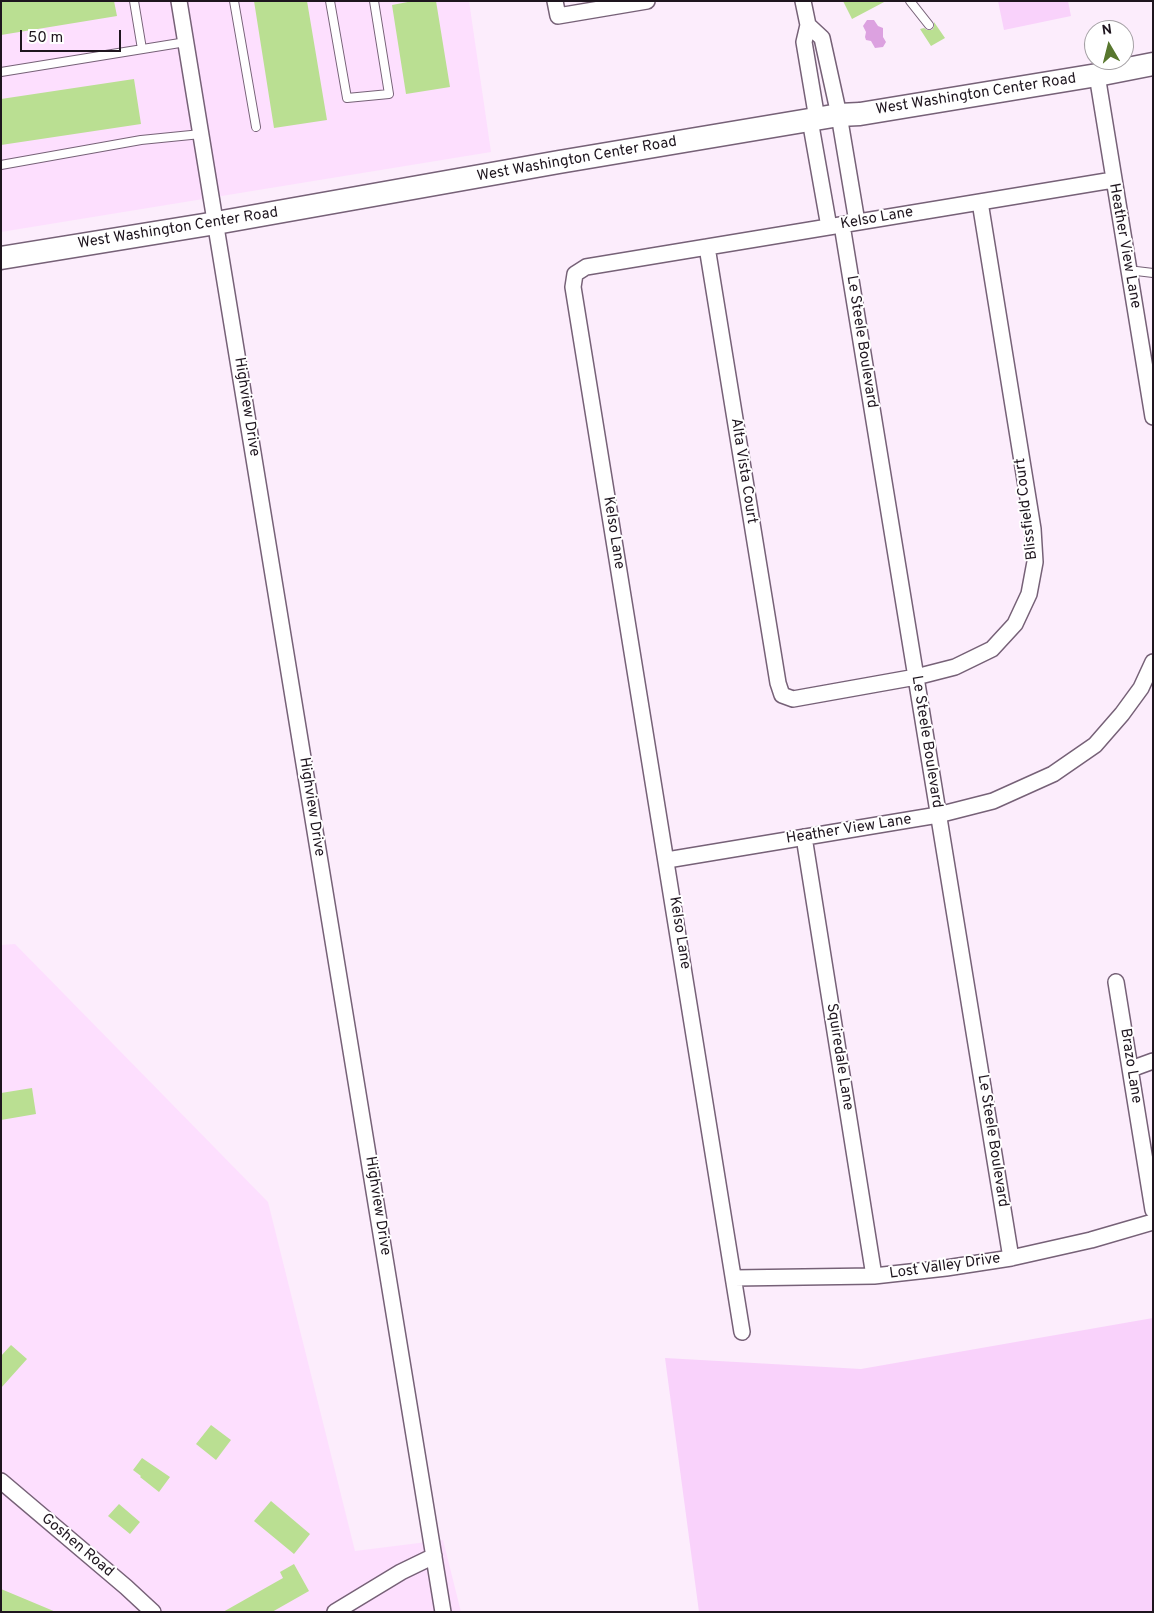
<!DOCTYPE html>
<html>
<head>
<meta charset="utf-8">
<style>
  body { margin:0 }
  #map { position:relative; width:1154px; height:1613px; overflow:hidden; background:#fcedfc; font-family:Overpass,sans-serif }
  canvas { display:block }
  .frame { position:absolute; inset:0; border:2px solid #1e151e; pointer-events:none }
  .north { position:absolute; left:1084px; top:20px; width:50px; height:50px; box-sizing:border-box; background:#fff; border:1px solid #a5a1a5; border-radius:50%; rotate:352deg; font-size:14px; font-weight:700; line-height:20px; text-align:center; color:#1e151e }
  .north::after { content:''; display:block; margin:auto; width:18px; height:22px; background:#58772e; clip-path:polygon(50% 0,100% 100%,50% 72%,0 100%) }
  .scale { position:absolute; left:20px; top:30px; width:101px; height:22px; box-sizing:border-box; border:2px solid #1e151e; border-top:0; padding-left:6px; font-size:15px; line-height:18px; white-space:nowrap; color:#1e151e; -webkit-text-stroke:4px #fff; paint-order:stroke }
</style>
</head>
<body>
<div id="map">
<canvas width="1154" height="1613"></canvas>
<div class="frame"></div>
<div class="north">N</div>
<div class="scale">50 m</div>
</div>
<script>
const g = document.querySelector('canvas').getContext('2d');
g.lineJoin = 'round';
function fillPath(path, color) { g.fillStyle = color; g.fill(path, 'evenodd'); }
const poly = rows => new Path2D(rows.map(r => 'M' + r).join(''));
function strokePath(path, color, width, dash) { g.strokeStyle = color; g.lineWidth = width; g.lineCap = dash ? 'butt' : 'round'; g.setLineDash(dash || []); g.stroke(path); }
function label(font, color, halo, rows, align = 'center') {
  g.font = font + ' Overpass,sans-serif'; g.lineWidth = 4; g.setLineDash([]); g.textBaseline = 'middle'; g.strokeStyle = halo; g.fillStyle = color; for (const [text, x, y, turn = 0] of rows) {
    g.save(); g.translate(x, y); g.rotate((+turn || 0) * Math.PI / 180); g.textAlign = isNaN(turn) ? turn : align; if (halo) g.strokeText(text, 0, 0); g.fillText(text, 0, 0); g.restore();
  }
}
const built = poly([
  [1,1,469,1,491,152,1,232],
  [15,944,268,1202,355,1551,443,1540,461,1612,1,1612,1,945]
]);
const green = poly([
  [998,1,1068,1,1071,16,1004,30],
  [1153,1318,1153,1612,699,1612,665,1358,861,1369]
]);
const water = poly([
  [867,20,874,20,878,26,883,28,883,37,886,42,883,47,875,48,871,41,866,40,865,37,866,32,863,26]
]);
const building = poly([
  [1,1,114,1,117,16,1,35],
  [254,1,307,1,327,120,274,128],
  [413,1,436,1,450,87,406,94,392,5],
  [843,1,886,1,852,19],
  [934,22,945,38,931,46,920,29,924,28,927,30,932,30,934,27],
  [134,79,141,124,1,145,1,99],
  [32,1088,36,1114,1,1120,1,1093],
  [11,1345,27,1359,1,1388,1,1356],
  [211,1425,231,1440,216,1460,196,1444],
  [142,1458,170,1477,159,1492,140,1477,141,1476,133,1470],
  [271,1501,310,1534,294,1554,254,1521],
  [119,1504,140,1522,130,1534,108,1516],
  [294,1564,309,1591,272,1612,223,1612,283,1578,280,1572],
  [1,1589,56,1612,1,1612]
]);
const lane = poly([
  [134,1,142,49],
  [234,1,256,127],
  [330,1,347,98,389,94,374,1],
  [910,1,929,25],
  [1,72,186,42],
  [1,165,141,140,201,134],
  [1128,270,1153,273]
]);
const street = poly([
  [179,1,443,1612],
  [555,1,558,16,647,1],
  [803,1,808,25,804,42,817,119],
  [808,25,822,38,839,115,857,222],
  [1097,75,1153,417],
  [810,120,829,227],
  [842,225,1011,1258],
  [707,247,778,683,782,695,793,699,916,677,955,667,992,649,1015,624,1029,594,1035,562,1033,529,980,202],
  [804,837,874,1276],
  [667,860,938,815,993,801,1053,774,1095,745,1122,714,1141,688,1153,662],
  [1116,982,1153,1210],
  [1131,1069,1153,1061],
  [734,1278,874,1276,946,1268,1011,1258,1091,1240,1153,1222],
  [742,1332,573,287,575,274,586,267,1113,180],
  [1,1481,126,1587,153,1612],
  [335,1612,401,1572,434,1556]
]);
const secondary = poly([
  [1,258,216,223,559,162,839,115,860,114,1097,75,1153,64]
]);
const streetNames = [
  ["West Washington Center Road",976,95,-9],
  ["West Washington Center Road",577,160,-10],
  ["Kelso Lane",877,219,-10],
  ["West Washington Center Road",178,229,-9],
  ["Heather View Lane",1124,246,80],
  ["Le Steele Boulevard",861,342,81],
  ["Highview Drive",246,407,81],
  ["Alta Vista Court",743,471,81],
  ["Blissfield Court",1027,509,-97],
  ["Kelso Lane",613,533,81],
  ["Le Steele Boulevard",926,742,81],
  ["Highview Drive",311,807,81],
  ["Heather View Lane",849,830,-9],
  ["Kelso Lane",679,933,81],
  ["Squiredale Lane",839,1057,81],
  ["Brazo Lane",1130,1066,81],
  ["Le Steele Boulevard",992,1141,81],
  ["Highview Drive",377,1206,81],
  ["Lost Valley Drive",945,1267,-8],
  ["Goshen Road",77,1546,40]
];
fillPath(built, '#fddffe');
fillPath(green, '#f9d2fb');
fillPath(water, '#dca1e0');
fillPath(building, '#badf92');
strokePath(lane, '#766177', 10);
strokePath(street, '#766177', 18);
strokePath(secondary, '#766177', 25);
strokePath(lane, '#fff', 8);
strokePath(street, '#fff', 15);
strokePath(secondary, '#fff', 22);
label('15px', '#1e151e', '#fff', streetNames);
</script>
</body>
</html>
